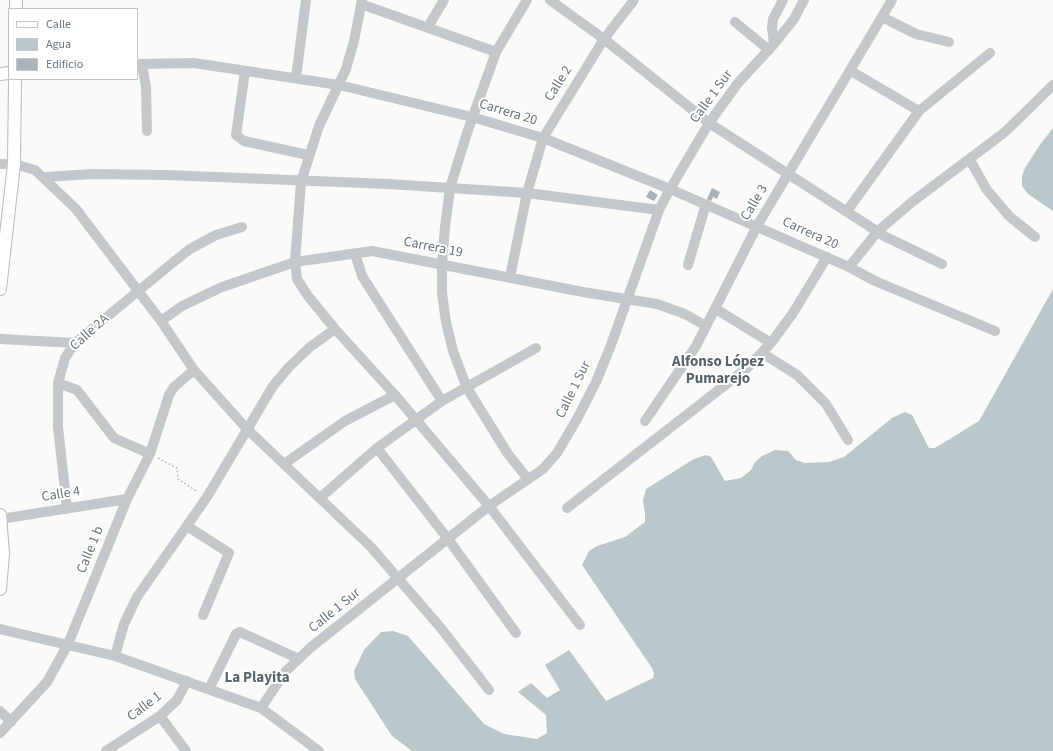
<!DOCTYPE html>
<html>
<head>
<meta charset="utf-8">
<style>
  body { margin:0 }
  #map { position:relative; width:1053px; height:751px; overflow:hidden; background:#fafaf8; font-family:"Source Sans 3",sans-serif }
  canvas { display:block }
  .legend { position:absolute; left:8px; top:8px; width:130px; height:72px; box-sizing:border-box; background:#fff; border:1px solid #c1c8cd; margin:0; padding:5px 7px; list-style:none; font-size:12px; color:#657683 }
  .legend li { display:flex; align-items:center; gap:8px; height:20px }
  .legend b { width:20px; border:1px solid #c1c8cd }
</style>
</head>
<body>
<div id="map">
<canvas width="1053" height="751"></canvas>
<ul class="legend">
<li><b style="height:5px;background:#fff"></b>Calle</li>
<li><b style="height:11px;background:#bbc7cb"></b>Agua</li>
<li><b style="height:11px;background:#aab3b9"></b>Edificio</li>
</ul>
</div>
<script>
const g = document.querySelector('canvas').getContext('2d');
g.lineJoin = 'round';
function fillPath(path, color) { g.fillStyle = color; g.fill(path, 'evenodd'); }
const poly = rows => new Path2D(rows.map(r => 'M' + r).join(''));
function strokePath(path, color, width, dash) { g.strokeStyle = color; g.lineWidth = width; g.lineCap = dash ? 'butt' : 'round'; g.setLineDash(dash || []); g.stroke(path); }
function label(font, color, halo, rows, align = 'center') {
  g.font = font + ' "Source Sans 3",sans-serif'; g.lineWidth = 4; g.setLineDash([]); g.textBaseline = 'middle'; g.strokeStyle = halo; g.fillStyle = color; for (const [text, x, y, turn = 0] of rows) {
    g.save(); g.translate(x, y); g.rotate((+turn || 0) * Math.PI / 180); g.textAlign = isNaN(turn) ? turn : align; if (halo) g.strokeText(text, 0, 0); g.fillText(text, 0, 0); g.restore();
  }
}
const water = poly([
  [1053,128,1053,211,1028,194,1022,186,1022,176,1025,168,1039,146],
  [1053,289,1053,751,412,751,392,736,355,679,354,671,364,650,381,632,393,631,408,636,484,724,504,734,537,739,547,733,546,715,518,692,531,683,547,698,560,690,545,665,569,650,606,701,653,678,654,673,652,668,582,565,589,551,597,546,625,537,645,522,645,513,643,500,646,489,694,459,706,455,711,457,725,481,741,478,751,470,755,462,762,456,775,450,788,451,796,460,805,463,829,462,844,457,892,418,905,412,912,415,929,448,935,448,979,421]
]);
const building = poly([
  [712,188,720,192,717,199,713,197,711,201,707,199],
  [650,190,658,195,654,201,646,197]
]);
const path = poly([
  [158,458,177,468,178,479,198,492]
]);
const minor = poly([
  [362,0,354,41,346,69,319,126,301,182,295,262,297,279,308,296,335,329,395,395,489,506,580,625],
  [527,0,496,52,467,133,450,188,445,227,442,264,442,293,446,322,453,351,467,388,508,454,528,479],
  [550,0,604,39,709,123,886,237,942,264],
  [361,4,496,52],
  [882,17,916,34,949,42],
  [735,22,769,50],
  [428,27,444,0],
  [774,44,772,28,773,19,783,0],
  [137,64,194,63,339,85,472,117,543,138,670,189,849,267,875,281,995,331],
  [142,64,146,87,147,131],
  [245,71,236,135,244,141,308,155],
  [851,71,919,111],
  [296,78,306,0],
  [970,160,987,190,1009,216,1035,237],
  [0,164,14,164,35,170,76,209,161,321,194,370,247,429,371,547,440,627,489,690],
  [45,177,92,174,167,175,388,184,527,193,659,210],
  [847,211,919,111,990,53],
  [355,254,362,276,442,401],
  [688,265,706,204],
  [849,267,878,231,912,202,1005,132,1053,85],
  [510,277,527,193,543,138,604,39,634,0],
  [716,309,771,343],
  [161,321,182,306,222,287,295,262,372,251,583,292,657,304,685,314,706,326],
  [0,339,75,343],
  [762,353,797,375,826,404,848,440],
  [58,383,77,390,114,438,150,454],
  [645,421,696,346,757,226,892,0],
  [377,448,448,539,516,633],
  [284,464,345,421,395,395],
  [320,498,377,448,442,401,536,348],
  [67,508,58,427,58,383,65,358,75,343,176,260,190,249,216,235,242,227],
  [567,508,747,368,771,343,793,313,827,257],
  [0,519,127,499],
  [187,526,229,553,203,615],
  [0,629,115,656,261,708,319,751],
  [115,656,124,624,137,597,207,497,273,386,289,367,310,347,335,329],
  [209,689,236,634,240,632,299,659],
  [261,708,285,672,310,648,489,506,543,469,557,453,577,419,596,382,611,345,659,210,670,189,709,123,738,83,774,44,794,19,804,0],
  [0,711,11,722],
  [160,716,186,751],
  [0,733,47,682,68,644,127,499,150,454,169,395,174,387,194,370],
  [106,751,160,716,177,700,187,681]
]);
const major = poly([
  [16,9,16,0],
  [0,74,9,73],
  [0,289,14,164,15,79],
  [0,515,3,554,0,589]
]);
const streetNames = [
  ["Calle 2",559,84,-58],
  ["Calle 1 Sur",712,97,-54],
  ["Carrera 20",508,113,17],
  ["Calle 3",755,203,-59],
  ["Carrera 20",810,234,24],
  ["Carrera 19",433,248,11],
  ["Calle 2A",90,333,-42],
  ["Calle 1 Sur",574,390,-64],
  ["Calle 4",61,495,-9],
  ["Calle 1 b",91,550,-68],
  ["Calle 1 Sur",335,611,-39],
  ["Calle 1",145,707,-37]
];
const neighbourhoodNames = [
  ["Alfonso López",718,363],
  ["Pumarejo",718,380],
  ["La Playita",257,679]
];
fillPath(water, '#bbc7cb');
fillPath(building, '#aab3b9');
strokePath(major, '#b5babe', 14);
strokePath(path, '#bbbfc2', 1.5, [2, 2]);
strokePath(minor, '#c3c8cc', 10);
strokePath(major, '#fff', 12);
label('14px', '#657683', '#fff', streetNames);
label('bold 15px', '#57646e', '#fff', neighbourhoodNames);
</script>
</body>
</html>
